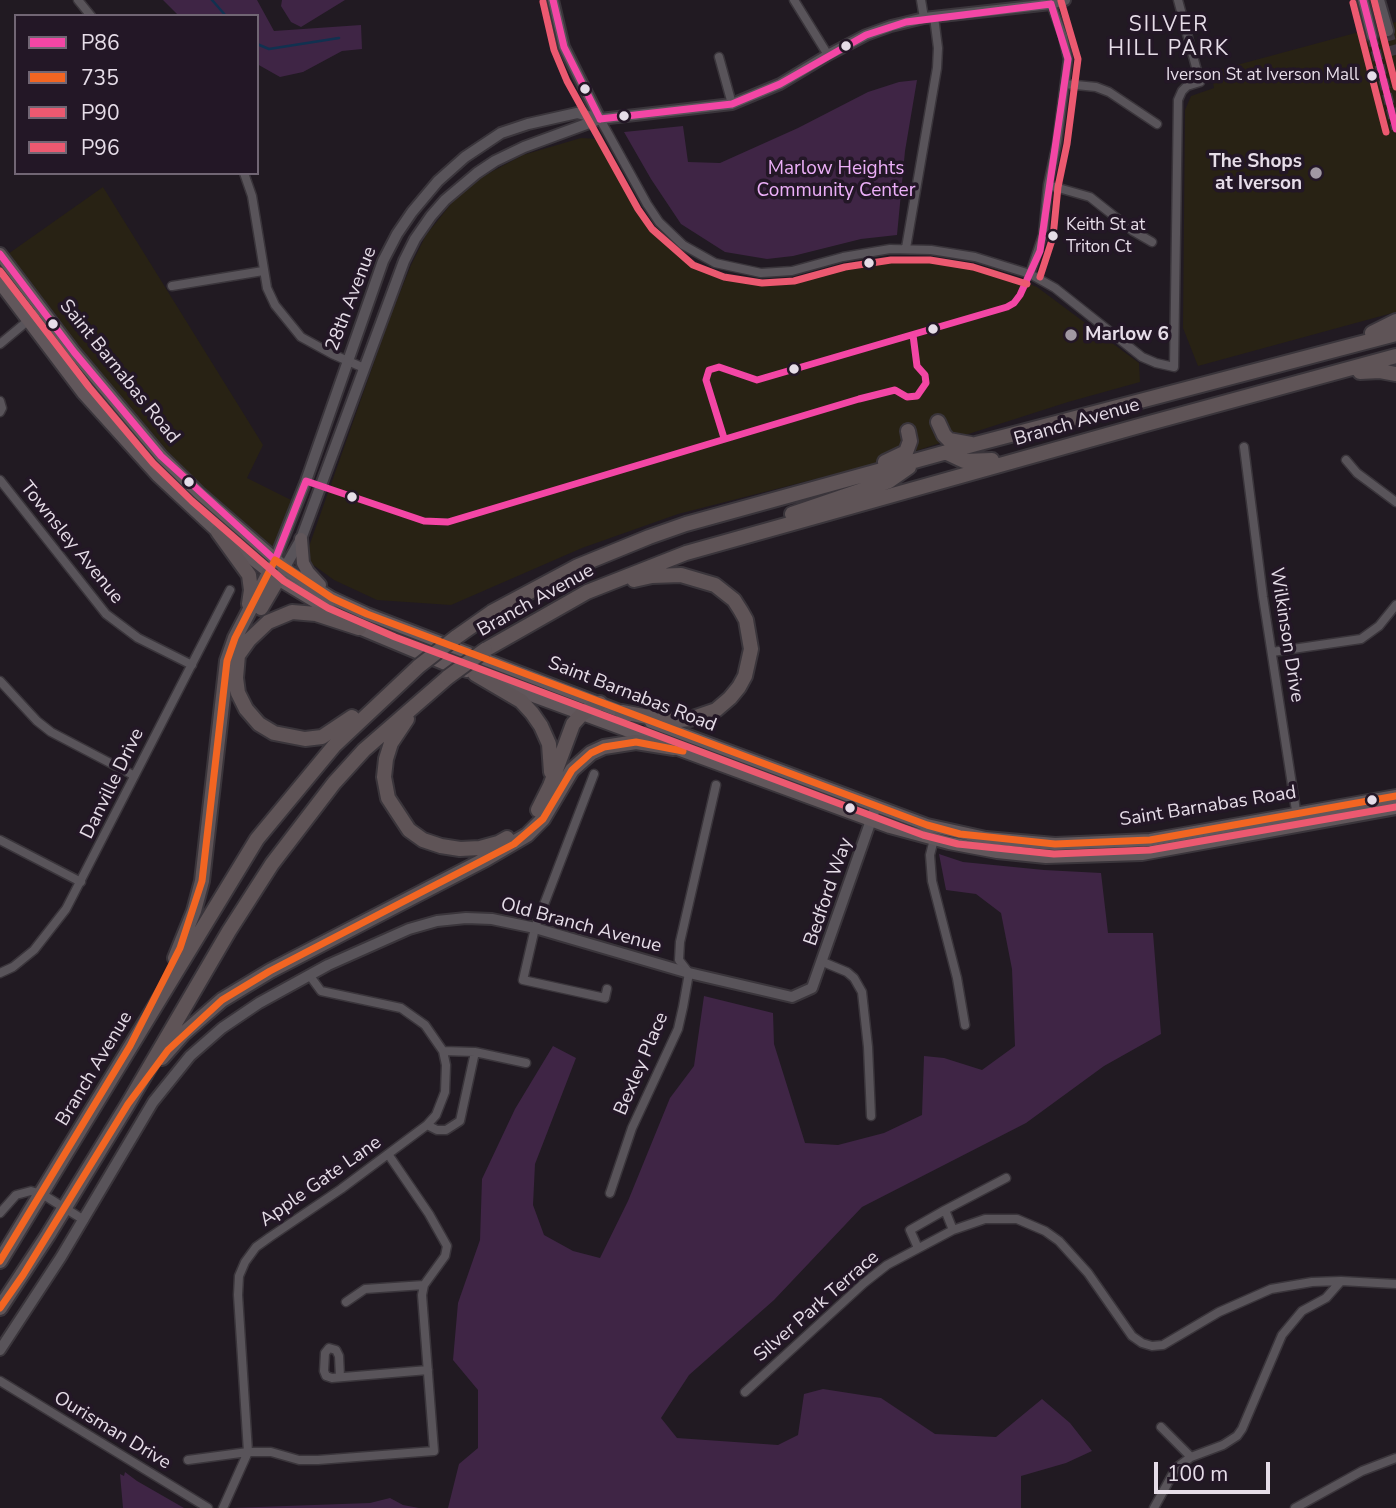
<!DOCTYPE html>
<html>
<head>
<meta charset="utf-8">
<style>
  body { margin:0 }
  #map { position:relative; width:1396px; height:1508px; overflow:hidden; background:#211a22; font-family:"Nunito Sans",sans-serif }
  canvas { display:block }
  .legend { position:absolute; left:14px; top:14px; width:245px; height:161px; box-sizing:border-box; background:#231726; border:2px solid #716674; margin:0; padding:9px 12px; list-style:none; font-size:21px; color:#e6dde8 }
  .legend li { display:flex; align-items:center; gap:14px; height:35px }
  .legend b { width:35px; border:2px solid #716674 }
  .scale { position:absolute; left:1154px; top:1462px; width:116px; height:32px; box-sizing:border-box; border:4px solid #e6dde8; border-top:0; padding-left:9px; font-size:21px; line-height:24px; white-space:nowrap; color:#e6dde8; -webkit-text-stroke:5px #231726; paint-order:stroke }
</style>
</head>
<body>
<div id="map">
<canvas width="1396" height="1508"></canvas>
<ul class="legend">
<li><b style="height:9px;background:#f346a5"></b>P86</li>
<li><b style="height:9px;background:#f26522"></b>735</li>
<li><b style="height:9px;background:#ec5970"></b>P90</li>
<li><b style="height:9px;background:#ec5970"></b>P96</li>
</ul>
<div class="scale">100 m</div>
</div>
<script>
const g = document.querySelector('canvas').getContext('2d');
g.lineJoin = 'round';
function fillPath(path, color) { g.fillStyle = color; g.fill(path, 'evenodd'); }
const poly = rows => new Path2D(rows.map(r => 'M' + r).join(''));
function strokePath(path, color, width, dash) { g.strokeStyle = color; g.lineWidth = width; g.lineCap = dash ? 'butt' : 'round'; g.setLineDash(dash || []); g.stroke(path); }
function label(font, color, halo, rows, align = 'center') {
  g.font = font + ' "Nunito Sans",sans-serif'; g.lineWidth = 7; g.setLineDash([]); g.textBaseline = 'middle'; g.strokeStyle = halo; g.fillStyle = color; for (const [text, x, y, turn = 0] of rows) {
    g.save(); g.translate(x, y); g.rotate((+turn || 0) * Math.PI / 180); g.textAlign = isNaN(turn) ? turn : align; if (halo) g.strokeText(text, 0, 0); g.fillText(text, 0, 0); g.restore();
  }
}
const commercial = poly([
  [1396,22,1396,312,1198,366,1183,328,1185,110,1191,96,1214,88,1211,72],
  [581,138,599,139,642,216,664,243,692,264,739,279,778,282,874,260,930,258,994,269,1037,287,1139,363,1140,382,1068,402,878,463,678,514,582,548,451,605,377,600,334,580,312,564,307,552,389,320,411,265,426,235,455,199,480,178,523,155],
  [103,187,263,445,247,478,293,501,273,552,175,460,77,346,8,254]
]);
const green = poly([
  [163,0,257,0,274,31,361,25,362,49,342,51,303,72,280,77,257,64,257,16,179,16],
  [282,0,345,0,301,27,291,22,281,6],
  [917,80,905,151,897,235,861,239,793,256,767,259,725,252,681,224,651,179,624,132,683,126,688,162,720,163,798,128,868,92,899,82],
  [939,854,963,862,1044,870,1101,873,1108,933,1153,933,1161,1034,1104,1066,1026,1123,862,1207,774,1300,689,1375,661,1418,677,1438,778,1445,798,1435,804,1394,823,1389,881,1398,935,1434,996,1437,1042,1399,1070,1423,1092,1451,1066,1463,1021,1476,1021,1508,448,1508,459,1464,478,1448,478,1390,453,1360,458,1303,480,1240,482,1179,515,1109,553,1046,576,1058,535,1164,533,1205,544,1235,573,1251,600,1258,628,1201,670,1098,694,1066,704,996,773,1013,774,1044,805,1143,838,1145,884,1133,922,1115,924,1056,944,1058,982,1070,1015,1046,1012,969,1001,913,976,894,946,890],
  [125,1472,137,1481,184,1508,123,1508,120,1474,124,1476],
  [390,1498,403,1505,419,1508,230,1508,370,1503]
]);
const stream = poly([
  [212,0,226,16],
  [257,44,269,49,339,38]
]);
const secondaryTunnel = poly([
  [1388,31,1396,60],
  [1372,36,1396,129]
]);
const street = poly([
  [78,0,91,16],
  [794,0,828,55],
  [921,0,924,18],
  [719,57,732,104],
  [1066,84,1096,87,1109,92,1157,124],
  [600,119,647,204,659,222,683,245,715,263,761,273,792,271,843,257,890,249,931,250,975,257,1030,274,1055,288,1142,357,1156,363,1174,367,1178,100,1182,91,1187,86,1200,82,1178,0],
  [244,173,252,196,267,288,275,305,301,337,332,354,364,368],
  [1048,185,1090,197,1133,231,1152,242],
  [906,248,937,68,938,48,934,17],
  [1030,274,1043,235,1048,185,1057,143,1068,59,1063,36,1050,1],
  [172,286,263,271],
  [0,344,42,309],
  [0,401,2,408,0,412],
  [1244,447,1263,597,1297,817],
  [1346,460,1357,473,1396,502],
  [0,480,106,614,138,638,192,665],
  [1272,652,1361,639,1379,626,1396,605],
  [0,681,37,721,51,732,133,775],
  [594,774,535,928,523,980,605,998,607,989],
  [934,839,930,855,932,881,957,978,965,1025],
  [0,840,81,882],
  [823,962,847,972,854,978,862,992,868,1047,871,1116],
  [0,973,13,967,34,950,66,909,230,590],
  [443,1051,475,1052,526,1063],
  [427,1125,437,1130,446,1130,460,1121,475,1052],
  [610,1193,632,1128,678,1029,683,1007,689,973,679,960,680,942,716,785],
  [0,1213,16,1195,31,1191,42,1194,84,1220],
  [953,1230,945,1210,1006,1178],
  [918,1248,910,1230,945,1210],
  [346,1302,365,1289,424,1285],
  [340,1377,339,1356,336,1350,329,1348,325,1353,324,1371,326,1376,332,1378,428,1370],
  [0,1381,208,1508],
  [745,1392,864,1283,887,1265,953,1230,985,1219,1017,1219,1045,1231,1059,1241,1088,1273,1132,1336,1142,1343,1152,1346,1163,1345,1219,1312,1271,1289,1312,1282,1341,1281],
  [1161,1427,1191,1457],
  [188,1460,248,1452,271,1452,299,1460,318,1460,434,1451,422,1295,424,1285,445,1256,447,1246,429,1214,388,1154],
  [223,1508,248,1452,238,1295,239,1276,245,1262,256,1247,270,1237,341,1189,427,1125,436,1115,445,1092,446,1065,443,1051,425,1025,401,1008,321,991,310,976],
  [1154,1508,1176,1468,1191,1457,1223,1445,1237,1436,1242,1429,1282,1335,1302,1311,1326,1298,1341,1281,1396,1284],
  [1295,1508,1362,1471,1396,1458]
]);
const secondary = poly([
  [553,0,564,47,600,119],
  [1363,0,1372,36],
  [1379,0,1388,31],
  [273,564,306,481,383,261,397,234,412,212,438,181,465,157,501,133,528,124,577,113,600,119],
  [281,574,301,539,404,261,415,239,431,216,445,200,477,173,495,161,524,147,600,119,732,104,780,84,828,55,866,35,891,26,924,18,1051,4,1065,0],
  [0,1350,61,1257,153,1102,190,1056,222,1028,259,1003,328,965,409,929,437,921,466,918,492,919,535,928,689,973,792,997,812,988,876,806]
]);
const primary = poly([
  [0,254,74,352,161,456,199,493,290,572,332,598,367,614,630,715],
  [0,283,83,393,157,475,218,532,278,579,359,628,443,663,467,671],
  [301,539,303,563,308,572,320,585],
  [501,684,890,827,949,843,997,852,1046,857,1142,854,1396,808],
  [651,722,927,825,986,838,1055,844,1150,840,1396,796]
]);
const highway = poly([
  [1372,333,1396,321],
  [1360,372,1380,371,1396,374],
  [938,422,944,435,949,440,971,444],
  [947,453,964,461,992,460],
  [885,462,906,452,910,441,908,431],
  [792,514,889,481,909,467],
  [218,532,249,575,251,590,249,604],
  [261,608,278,579],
  [455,638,492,612,578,566,649,537,686,524,976,444,1396,334],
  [243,645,238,655,236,678,238,693,246,709,259,724,274,733,305,739,322,737,352,717],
  [485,650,587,592,686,553,1146,424,1396,356],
  [239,654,249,640,268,622,292,612,316,614,359,628],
  [475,674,521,701,532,713,541,726,549,744,551,772],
  [622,712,669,721,690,719,716,710,730,698,739,687,745,676,751,649,746,620,741,611,734,600,715,585,681,575,652,576,634,580],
  [407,719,391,743,386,759,384,777,388,798,409,830,423,840,441,846,460,849,480,848,498,843,507,838],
  [538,810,550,786,573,724,582,714,600,703],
  [175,958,194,911,202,881,227,661,235,638,269,573],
  [162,1058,183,1034,222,1000,270,971,486,859,527,835,543,819,572,770,591,753,604,747,636,742,674,748],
  [0,1261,257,839,334,746,419,666],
  [0,1308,48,1235,128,1104,229,931,272,864,334,783,364,750,448,677]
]);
const highwayBridge = poly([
  [419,666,455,638],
  [448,677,485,650]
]);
const bus1 = poly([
  [553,0,564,47,600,119],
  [1363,0,1396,129],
  [600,119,732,104,780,84,866,35,906,22,1051,4],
  [0,254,74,352,161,456,275,560,306,481,424,521,448,522,859,399,895,390,907,397,917,396,926,383,925,375,917,366,913,335],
  [724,438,706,380,709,370,719,367,757,380,1007,307,1014,303,1020,295,1040,251,1068,59,1051,4]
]);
const bus2 = poly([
  [0,1261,130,1046,180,948,202,881,227,661,235,638,275,560,332,598,367,614,927,825,960,834,1055,844,1150,840,1396,796],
  [0,1308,23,1275,128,1104,168,1050,222,1000,270,971,514,844,543,819,572,770,591,753,604,747,636,742,683,751]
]);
const bus3 = poly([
  [0,271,89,387,153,463,192,501,284,581,328,608,395,637,923,835,958,844,1054,854,1150,850,1396,807]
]);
const bus4 = poly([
  [543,2,554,50,567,81,638,209,652,229,693,265,724,277,762,283,794,281,845,267,891,260,930,260,973,267,1027,284],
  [1353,3,1386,132],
  [1040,277,1053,237,1058,187,1067,144,1078,59,1061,1]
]);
const bus5 = poly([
  [1374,0,1396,87]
]);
const markers = [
  [846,46,6,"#e6dde8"],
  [1372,76,6,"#e6dde8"],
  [585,89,6,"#e6dde8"],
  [624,116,6,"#e6dde8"],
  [1316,173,7,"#a199a3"],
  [1053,236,6,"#e6dde8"],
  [869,263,6,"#e6dde8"],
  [53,324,6,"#e6dde8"],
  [933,329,6,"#e6dde8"],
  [1071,335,7,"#a199a3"],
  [794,369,6,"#e6dde8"],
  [189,482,6,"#e6dde8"],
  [352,497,6,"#e6dde8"],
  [1372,800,6,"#e6dde8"],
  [850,808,6,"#e6dde8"]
];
const busNames = [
  ["Iverson St at Iverson Mall",1359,76],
  ["Keith St at",1066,226,"left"],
  ["Triton Ct",1066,248,"left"]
];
const poiNames = [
  ["The Shops",1302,162],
  ["at Iverson",1302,184],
  ["Marlow 6",1085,335,"left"]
];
const parkNames = [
  ["Marlow Heights",836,169],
  ["Community Center",836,191]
];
const streetNames = [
  ["28th Avenue",352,299,-69],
  ["Saint Barnabas Road",119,372,51],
  ["Branch Avenue",1077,423,-16],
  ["Townsley Avenue",71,543,51],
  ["Branch Avenue",536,601,-29],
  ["Wilkinson Drive",1286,635,81],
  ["Saint Barnabas Road",632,695,21],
  ["Danville Drive",113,784,-64],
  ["Saint Barnabas Road",1208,807,-9],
  ["Bedford Way",829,892,-71],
  ["Old Branch Avenue",581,926,15],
  ["Bexley Place",642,1064,-67],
  ["Branch Avenue",95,1069,-59],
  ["Apple Gate Lane",321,1182,-35],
  ["Silver Park Terrace",817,1307,-41],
  ["Ourisman Drive",112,1431,31]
];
const neighbourhoodNames = [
  ["SILVER",1169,26],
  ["HILL PARK",1169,50]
];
fillPath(commercial, '#282214');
fillPath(green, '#3f2545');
strokePath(stream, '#113150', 2.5);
strokePath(secondaryTunnel, '#3f3740', 10, [10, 5]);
strokePath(street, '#3a353b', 11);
strokePath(secondary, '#3a353b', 14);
strokePath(primary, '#3a353b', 16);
strokePath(highway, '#3a353b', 18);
strokePath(street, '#59545a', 8);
strokePath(secondary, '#59545a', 10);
strokePath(primary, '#61575b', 12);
strokePath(highway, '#5f5457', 14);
strokePath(highwayBridge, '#3a353b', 18, []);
strokePath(highwayBridge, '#5f5457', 14);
strokePath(bus1, '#f346a5', 7);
strokePath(bus2, '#f26522', 7);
strokePath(bus3, '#ec5970', 7);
strokePath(bus4, '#ec5970', 7);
strokePath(bus5, '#ec5970', 7);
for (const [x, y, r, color] of markers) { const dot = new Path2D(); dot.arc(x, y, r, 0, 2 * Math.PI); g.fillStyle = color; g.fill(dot); strokePath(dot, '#231726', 2.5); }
label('17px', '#e6dde8', '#231726', busNames, 'right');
label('bold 19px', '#e6dde8', '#231726', poiNames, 'right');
label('19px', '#ecaff8', '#231726', parkNames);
label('19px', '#e6dde8', '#231726', streetNames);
g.letterSpacing = '2px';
label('21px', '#e6dde8', '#231726', neighbourhoodNames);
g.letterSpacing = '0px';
</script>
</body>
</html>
